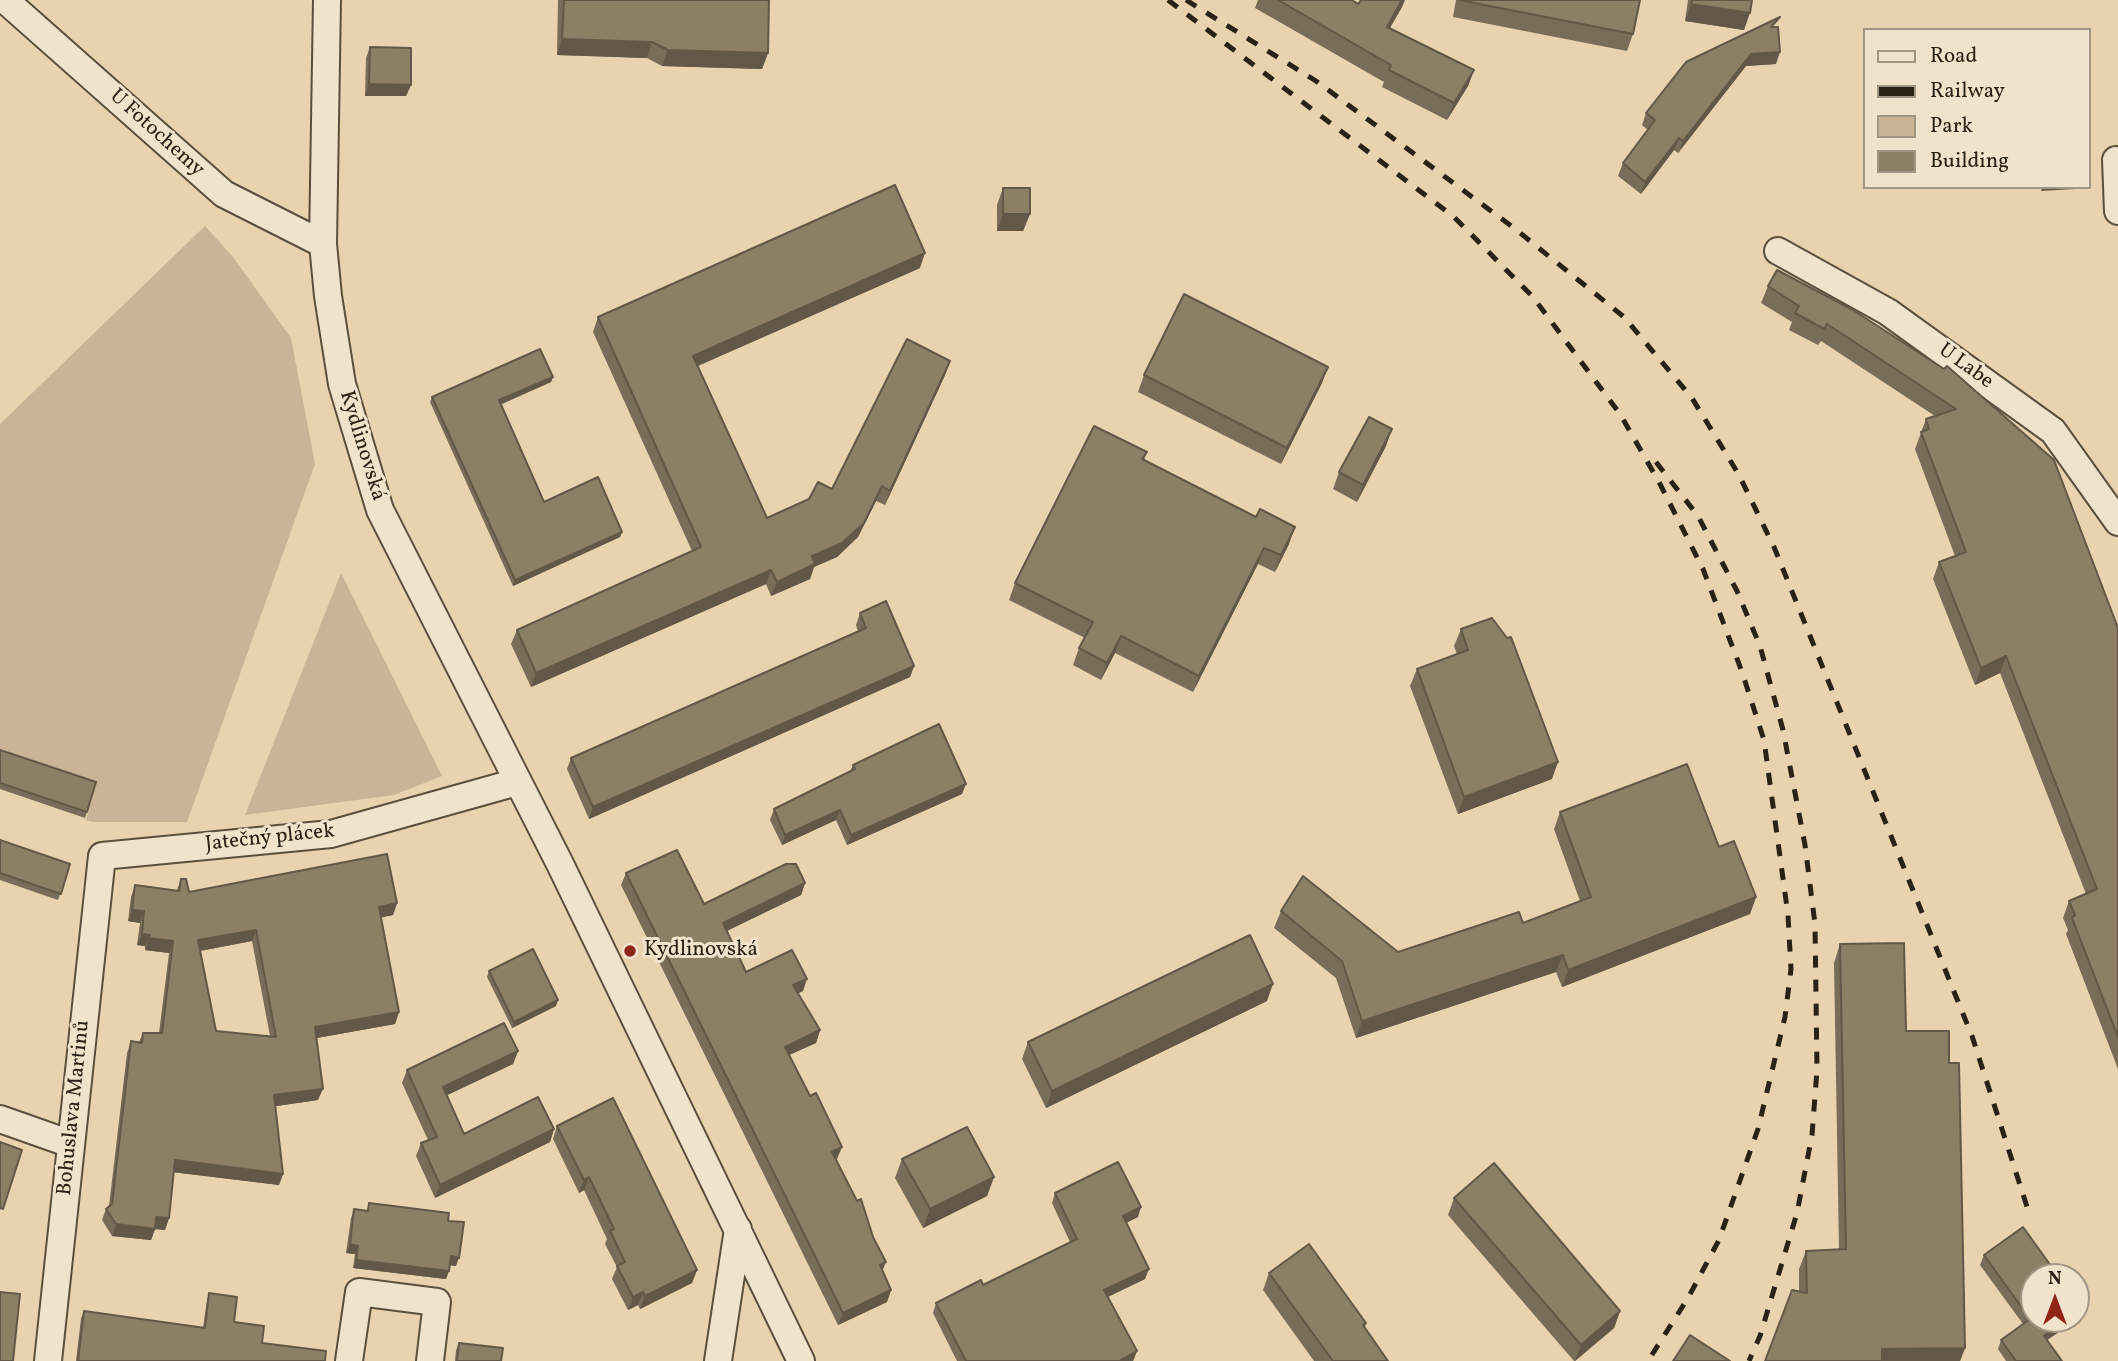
<!DOCTYPE html>
<html>
<head>
<meta charset="utf-8">
<style>
  body { margin:0 }
  #map { position:relative; width:2118px; height:1361px; overflow:hidden; background:#e9d3af; font-family:Vollkorn,serif }
  canvas { display:block }
  .legend { position:absolute; left:1863px; top:28px; width:228px; height:161px; box-sizing:border-box; background:#f1e2cb; border:2px solid #a19583; margin:0; padding:9px 12px; list-style:none; font-size:21px; color:#2a2217 }
  .legend li { display:flex; align-items:center; gap:14px; height:35px }
  .legend b { width:35px; border:2px solid #a19583 }
  .north { position:absolute; left:2020px; top:1263px; width:70px; height:70px; box-sizing:border-box; background:#f1e2cb; border:2px solid #a19583; border-radius:50%; rotate:0deg; font-size:19px; font-weight:700; line-height:28px; text-align:center; color:#2a2217 }
  .north::after { content:''; display:block; margin:auto; width:24px; height:32px; background:#8f2418; clip-path:polygon(50% 0,100% 100%,50% 72%,0 100%) }
</style>
</head>
<body>
<div id="map">
<canvas width="2118" height="1361"></canvas>
<ul class="legend">
<li><b style="height:9px;background:#f1e2cb"></b>Road</li>
<li><b style="height:9px;background:#2a2217"></b>Railway</li>
<li><b style="height:19px;background:#c9b595"></b>Park</li>
<li><b style="height:19px;background:#8d7e66"></b>Building</li>
</ul>
<div class="north">N</div>
</div>
<script>
const g = document.querySelector('canvas').getContext('2d');
g.lineJoin = 'round';
function fillPath(path, color) { g.fillStyle = color; g.fill(path, 'evenodd'); }
const poly = rows => new Path2D(rows.map(r => 'M' + r).join(''));
function strokePath(path, color, width, dash) { g.strokeStyle = color; g.lineWidth = width; g.lineCap = dash ? 'butt' : 'round'; g.setLineDash(dash || []); g.stroke(path); }
function label(font, color, halo, rows, align = 'center') {
  g.font = font + ' Vollkorn,serif'; g.lineWidth = 6; g.setLineDash([]); g.textBaseline = 'middle'; g.strokeStyle = halo; g.fillStyle = color; for (const [text, x, y, turn = 0] of rows) {
    g.save(); g.translate(x, y); g.rotate((+turn || 0) * Math.PI / 180); g.textAlign = isNaN(turn) ? turn : align; if (halo) g.strokeText(text, 0, 0); g.fillText(text, 0, 0); g.restore();
  }
}
const green = poly([
  [205,226,233,257,291,338,315,464,187,822,93,822,86,820,96,786,0,753,0,424],
  [341,573,442,776,394,795,245,815]
]);
const street = poly([
  [5,0,224,194,323,244],
  [327,0,323,244,328,296,342,384,380,510,560,864,801,1361],
  [2116,160,2118,211],
  [1778,251,1888,312,2053,431,2118,522],
  [0,1119,71,1144],
  [48,1361,102,856,331,834,517,782],
  [349,1361,359,1292,437,1302,430,1361],
  [718,1361,738,1229]
]);
const rail = poly([
  [1168,0,1454,217,1533,297,1620,414,1659,482,1703,569,1742,672,1764,740,1788,915,1791,969,1785,1017,1758,1129,1719,1240,1688,1298,1648,1361],
  [1186,0,1316,81,1514,228,1624,317,1692,398,1739,475,1774,547,1972,1036,2030,1216],
  [1656,462,1698,516,1737,591,1760,646,1783,730,1805,845,1815,924,1817,1070,1812,1135,1797,1213,1760,1336,1749,1361]
]);
const wall = poly([
  [558,0,769,0,768,53,762,69,662,66,647,58,557,55],
  [1258,0,1352,0,1358,4,1402,7,1390,28,1474,70,1468,86,1447,120,1382,87,1384,82,1255,8],
  [1456,0,1640,0,1633,34,1627,51,1453,17],
  [1688,0,1752,0,1744,30,1685,21],
  [1776,27,1776,64,1746,66,1678,153,1674,150,1641,194,1618,176,1623,163,1648,130,1642,125,1646,113],
  [370,47,411,85,406,96,365,96,366,58],
  [1003,188,1030,214,1023,231,997,231,997,205],
  [920,268,698,366,767,518,832,489,945,375,885,505,876,501,858,537,837,557,814,567,810,579,771,596,766,584,531,687,511,644,517,630,692,551,593,332,598,317],
  [1768,286,1944,369,2118,628,2118,1069,2066,934,2068,930,2063,918,2069,901,2086,894,2000,673,1975,685,1933,579,1939,562,1955,556,1915,449,1926,419,1935,416,1821,341,1818,345,1789,330,1792,322,1761,303],
  [1144,375,1322,383,1281,464,1138,392],
  [553,377,551,382,500,405,544,502,622,532,620,537,513,586,430,402,432,397],
  [1386,446,1357,502,1333,489,1339,472],
  [1147,452,1144,460,1289,544,1275,572,1258,564,1193,692,1115,653,1101,680,1073,665,1079,648,1085,638,1009,600,1015,583],
  [860,613,914,666,910,677,589,819,567,769,571,758,858,631,856,625],
  [1461,629,1507,638,1552,779,1458,814,1410,686,1417,669,1457,654,1454,646],
  [0,750,96,782,85,818,0,789],
  [853,765,962,794,847,845,836,820,782,845,770,820,774,809,850,771],
  [1560,812,1719,847,1756,897,1750,914,1562,987,1556,972,1356,1038,1336,978,1274,928,1281,911,1398,952,1523,923,1580,901,1554,829],
  [0,840,70,864,58,900,0,880],
  [626,873,704,904,805,883,801,895,727,931,746,972,803,991,798,993,820,1030,816,1043,789,1055,837,1159,836,1160,882,1271,891,1290,887,1302,838,1325,621,885],
  [181,879,189,892,397,903,393,915,381,917,399,1012,395,1024,317,1038,318,1100,276,1106,283,1174,279,1185,174,1172,169,1218,165,1230,155,1229,151,1240,112,1236,102,1220,106,1209,109,1206,127,1053,131,1041,139,1042,143,1033,159,1033,169,953,145,950,145,946,137,945,140,923,128,921,131,897,135,885,177,890],
  [252,941,270,1036,216,1031,200,951],
  [1840,944,1906,1031,1949,1063,1965,1348,1960,1361,1765,1361,1799,1292,1799,1269,1806,1251,1839,1249,1834,963],
  [489,971,556,1006,512,1028,487,977],
  [1267,1001,1046,1108,1022,1059,1028,1042],
  [518,1051,513,1064,447,1095,464,1134,554,1129,550,1142,435,1198,416,1156,421,1143,428,1140,402,1083,407,1070],
  [557,1126,697,1270,692,1283,640,1309,638,1305,628,1310,612,1279,617,1267,605,1244,607,1239,584,1190,579,1193,553,1139],
  [902,1159,994,1177,987,1196,923,1228,895,1178],
  [1055,1193,1138,1217,1126,1223,1145,1279,1108,1297,1137,1351,1133,1361,957,1361,933,1313,936,1303,983,1285,1070,1242,1052,1203],
  [1454,1198,1620,1311,1614,1328,1575,1361,1574,1361,1448,1215],
  [369,1203,448,1221,456,1266,450,1265,446,1279,353,1268,355,1254,346,1253,351,1218,354,1209,367,1211],
  [1984,1255,2082,1309,2079,1318,2047,1340,2062,1361,2006,1361,1998,1349,2001,1340,2023,1324,1980,1265],
  [1269,1273,1366,1323,1365,1328,1388,1361,1314,1361,1263,1290],
  [209,1293,234,1322,262,1343,325,1361,76,1361,81,1318,84,1311,203,1328,207,1300],
  [459,1343,501,1361,455,1361,456,1350]
]);
const shadedWall = poly([
  [1402,0,1405,0,1402,7,1381,43,1387,27],
  [1691,4,1750,13,1744,30,1685,21],
  [562,39,652,42,647,58,557,55],
  [668,50,768,53,762,69,662,66],
  [1780,52,1776,64,1746,66,1678,153,1683,141,1751,54],
  [1474,70,1468,86,1447,120,1454,103],
  [369,84,411,85,406,96,365,96],
  [1679,138,1674,150,1641,194,1645,182],
  [2042,187,2076,187,2075,189,2041,191],
  [1003,214,1030,214,1023,231,997,231],
  [925,253,920,268,688,370,693,356],
  [950,361,945,375,885,505,890,491],
  [1328,367,1322,383,1281,464,1287,448],
  [553,377,551,382,496,406,499,400],
  [1392,429,1386,446,1357,502,1363,485],
  [882,486,876,501,858,537,837,557,814,567,810,579,771,596,777,582,812,556],
  [1295,527,1289,544,1275,572,1281,555],
  [622,532,620,537,513,586,515,580],
  [1264,548,1258,564,1193,692,1199,676],
  [771,570,766,584,531,687,536,673],
  [1121,636,1115,653,1101,680,1107,663],
  [2006,656,2000,673,1975,685,1981,668],
  [914,666,910,677,589,819,593,807],
  [1558,762,1552,779,1458,814,1464,797],
  [966,784,962,794,847,845,851,835],
  [840,810,836,820,782,845,785,835],
  [805,883,801,895,718,935,723,923],
  [1756,897,1750,914,1562,987,1568,970],
  [397,903,393,915,375,919,379,907],
  [132,910,144,911,140,923,128,921],
  [256,930,252,941,194,952,198,940],
  [142,934,150,935,145,946,137,945],
  [149,938,173,941,169,953,145,950],
  [1563,955,1556,972,1356,1038,1362,1021],
  [807,979,803,991,789,998,793,985],
  [1273,984,1267,1001,1046,1108,1052,1091],
  [558,1000,556,1006,512,1028,514,1022],
  [399,1012,395,1024,311,1039,315,1027],
  [820,1030,816,1043,780,1059,785,1047],
  [518,1051,513,1064,439,1099,443,1087],
  [323,1089,318,1100,270,1107,274,1095],
  [554,1129,550,1142,435,1198,440,1185],
  [842,1147,837,1159,827,1164,832,1152],
  [175,1160,283,1174,279,1185,171,1172],
  [589,1177,584,1190,579,1193,584,1180],
  [994,1177,987,1196,923,1228,930,1209],
  [1141,1207,1138,1217,1119,1226,1123,1216],
  [156,1217,169,1218,165,1230,155,1229,151,1240,112,1236,116,1224],
  [350,1244,358,1246,355,1254,346,1253],
  [451,1256,459,1258,456,1266,448,1265],
  [356,1260,449,1271,446,1279,353,1268],
  [886,1262,881,1274,880,1265],
  [1149,1269,1145,1279,1101,1300,1104,1290],
  [697,1270,692,1283,640,1309,645,1296],
  [891,1290,887,1302,838,1325,843,1313],
  [643,1292,638,1305,628,1310,633,1297],
  [2082,1309,2079,1318,2040,1345,2044,1336,2067,1319,2076,1319,2076,1313],
  [1620,1311,1614,1328,1575,1361,1581,1345],
  [1965,1348,1960,1361,1877,1361,1882,1349],
  [1137,1351,1133,1361,1119,1361]
]);
const building = poly([
  [564,0,769,0,768,53,668,50,652,42,562,39,564,0],
  [1278,0,1352,0,1358,4,1361,0,1402,0,1387,27,1474,70,1454,103,1389,70,1391,65,1278,0],
  [1459,0,1640,0,1633,34,1459,0],
  [1692,0,1752,0,1750,13,1691,4,1692,0],
  [1780,17,1771,27,1778,27,1780,52,1751,54,1683,141,1679,138,1645,182,1623,163,1655,120,1646,113,1686,62,1780,17],
  [370,47,411,48,411,85,369,84,370,47],
  [895,185,925,253,693,356,767,518,809,499,818,482,832,489,907,339,950,361,890,491,882,486,864,523,842,543,812,556,815,564,777,582,771,570,536,673,517,630,701,547,598,317,895,185],
  [1003,188,1030,188,1030,214,1003,214,1003,188],
  [1777,270,1853,310,1944,369,1947,366,2054,460,2118,628,2118,1037,2072,918,2075,915,2069,901,2097,889,2006,656,1981,668,1939,562,1966,552,1921,432,1929,429,1926,419,1956,409,1827,324,1824,329,1795,313,1799,306,1768,286,1777,270],
  [1184,294,1328,367,1287,448,1144,375,1184,294],
  [540,349,553,377,499,400,544,502,598,477,622,532,515,580,432,397,540,349],
  [1369,417,1392,429,1363,485,1339,472,1369,417],
  [1094,426,1147,452,1142,459,1256,517,1260,509,1295,527,1281,555,1264,548,1199,676,1121,636,1107,663,1079,648,1093,622,1015,583,1094,426],
  [886,601,914,666,593,807,571,758,866,628,860,613,886,601],
  [1492,618,1507,638,1511,637,1558,762,1464,797,1417,669,1468,650,1461,629,1492,618],
  [939,724,966,784,851,835,840,810,785,835,774,809,855,769,853,765,939,724],
  [0,750,96,782,87,812,0,783,0,750],
  [1687,764,1719,847,1734,841,1756,897,1568,970,1563,955,1362,1021,1342,961,1281,911,1303,876,1398,952,1519,912,1523,923,1591,897,1560,812,1687,764],
  [0,840,70,864,61,894,0,873,0,840],
  [677,850,704,904,786,864,796,864,805,883,723,923,746,972,792,950,807,979,793,985,820,1030,785,1047,810,1096,816,1093,842,1147,832,1152,857,1201,861,1199,873,1237,886,1262,880,1265,891,1290,843,1313,626,873,677,850],
  [387,854,397,903,379,907,399,1012,315,1027,323,1089,274,1095,283,1174,175,1160,169,1218,156,1217,155,1229,116,1224,106,1209,112,1204,131,1041,142,1043,143,1033,162,1033,173,941,149,938,150,935,142,934,144,911,132,910,135,885,179,891,181,879,186,879,189,892,387,854],
  [256,930,276,1037,216,1031,198,940,256,930],
  [1250,935,1273,984,1052,1091,1028,1042,1250,935],
  [1904,943,1906,1031,1949,1031,1949,1063,1959,1063,1965,1348,1882,1349,1882,1361,1765,1361,1792,1290,1807,1293,1806,1251,1846,1249,1840,944,1904,943],
  [533,949,558,1000,514,1022,489,971,533,949],
  [504,1023,518,1051,443,1087,464,1134,538,1097,554,1129,440,1185,421,1143,437,1137,407,1070,504,1023],
  [613,1098,697,1270,645,1296,643,1292,633,1297,617,1266,625,1262,610,1231,614,1229,589,1177,584,1180,557,1126,613,1098],
  [967,1127,994,1177,930,1209,902,1159,967,1127],
  [0,1142,22,1150,3,1209,0,1208,0,1142],
  [1118,1162,1141,1207,1123,1216,1149,1269,1104,1290,1137,1351,1119,1361,966,1361,936,1303,981,1280,983,1285,1077,1239,1055,1193,1118,1162],
  [1494,1163,1620,1311,1581,1345,1454,1198,1494,1163],
  [369,1203,449,1213,448,1221,464,1222,459,1258,451,1256,449,1271,356,1260,358,1246,350,1244,354,1209,368,1211,369,1203],
  [2023,1227,2059,1277,2034,1277,2034,1319,2067,1319,2044,1336,2062,1361,2016,1361,2001,1340,2030,1319,1984,1255,2023,1227],
  [1309,1244,1366,1323,1363,1325,1388,1361,1333,1361,1269,1273,1309,1244],
  [0,1292,20,1294,13,1361,0,1361,0,1292],
  [209,1293,237,1297,234,1322,264,1326,262,1343,326,1351,325,1361,78,1361,84,1311,205,1328,209,1293],
  [2076,1300,2082,1309,2076,1313,2076,1300],
  [1690,1335,1730,1361,1673,1361,1690,1335],
  [459,1343,503,1348,501,1361,457,1361,459,1343]
]);
const markers = [
  [630,951,7,"#8f2418"]
];
const streetNames = [
  ["U Fotochemy",156,134,42],
  ["U Labe",1965,367,36],
  ["Kydlinovská",361,446,73],
  ["Jatečný plácek",270,839,-6],
  ["Bohuslava Martinů",75,1108,-84]
];
const poiNames = [
  ["Kydlinovská",644,951]
];
fillPath(green, '#c9b595');
strokePath(street, '#5a4e3d', 30);
strokePath(street, '#f1e2cb', 26);
strokePath(rail, '#2a2217', 5, [12, 12]);
fillPath(wall, '#796c58');
fillPath(shadedWall, '#635847');
fillPath(building, '#8d7e66');
strokePath(building, '#635847', 2);
for (const [x, y, r, color] of markers) { const dot = new Path2D(); dot.arc(x, y, r, 0, 2 * Math.PI); g.fillStyle = color; g.fill(dot); strokePath(dot, '#f1e2cb', 2.5); }
label('21px', '#2a2217', '#f1e2cb', streetNames);
label('21px', '#2a2217', '#f1e2cb', poiNames, 'left');
</script>
</body>
</html>
